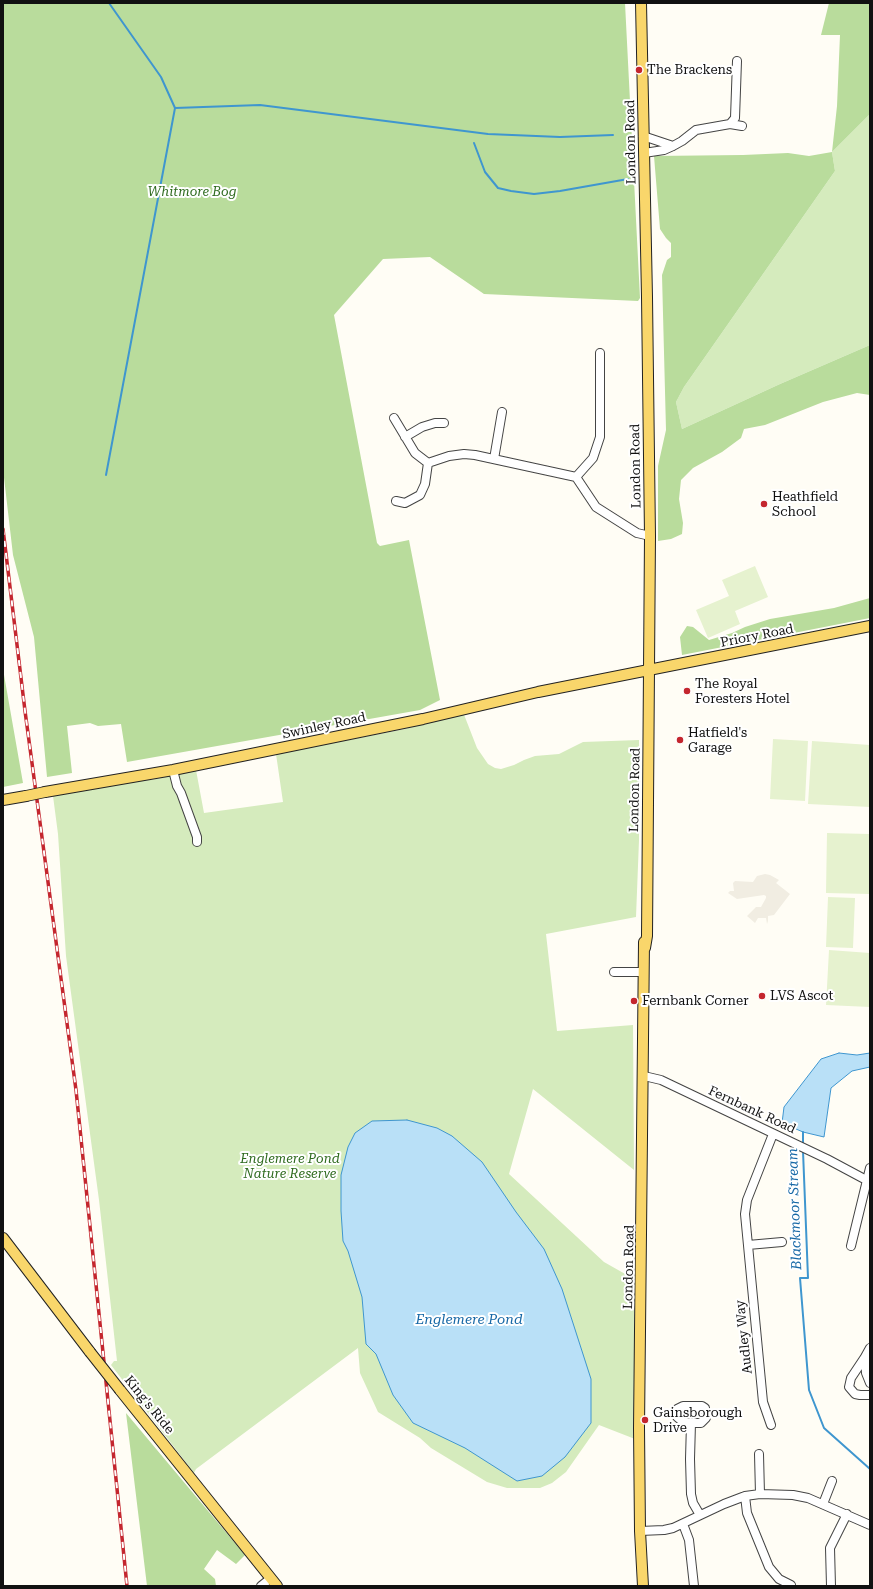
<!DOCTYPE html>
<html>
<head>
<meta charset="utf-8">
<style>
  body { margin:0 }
  #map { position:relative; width:873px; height:1589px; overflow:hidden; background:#fffdf5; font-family:"Roboto Serif",serif }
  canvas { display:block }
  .frame { position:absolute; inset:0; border:4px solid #111; pointer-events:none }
</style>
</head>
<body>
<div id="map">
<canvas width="873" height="1589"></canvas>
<div class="frame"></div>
</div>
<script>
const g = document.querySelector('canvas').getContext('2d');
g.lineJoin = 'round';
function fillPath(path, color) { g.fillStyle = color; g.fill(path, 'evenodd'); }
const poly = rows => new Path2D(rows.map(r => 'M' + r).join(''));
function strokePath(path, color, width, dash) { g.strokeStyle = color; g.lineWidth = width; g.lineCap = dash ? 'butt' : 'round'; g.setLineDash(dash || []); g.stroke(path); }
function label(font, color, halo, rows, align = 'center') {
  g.font = font + ' "Roboto Serif",serif'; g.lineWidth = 4; g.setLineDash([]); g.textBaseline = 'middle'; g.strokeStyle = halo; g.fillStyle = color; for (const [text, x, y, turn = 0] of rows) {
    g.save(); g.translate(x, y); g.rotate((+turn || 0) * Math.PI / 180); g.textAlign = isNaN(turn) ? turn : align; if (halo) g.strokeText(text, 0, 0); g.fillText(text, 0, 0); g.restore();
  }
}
const green = poly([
  [870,114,870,345,780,384,682,429,676,402,684,387,835,171,832,152],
  [463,712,477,748,488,764,495,768,501,769,514,765,524,760,535,756,559,754,583,742,639,740,639,840,636,917,546,934,557,1031,633,1025,634,1170,533,1089,509,1174,604,1262,634,1279,635,1439,599,1425,566,1472,552,1483,540,1488,507,1488,487,1482,431,1448,420,1438,378,1412,360,1373,358,1348,196,1469,194,1473,111,1365,114,1361,117,1361,99,1200,66,956,58,834,53,796,97,787,156,779,196,770,204,813,283,802,276,754,405,729]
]);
const forest = poly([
  [3,3,625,3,640,298,638,301,484,294,430,257,383,259,334,315,377,543,380,546,409,540,440,700,420,710,127,762,121,724,98,726,90,723,67,726,72,773,47,777,34,637,13,555,3,469],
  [829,3,870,3,870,114,832,152,835,171,684,387,676,402,682,429,780,384,870,345,870,395,857,393,823,402,765,425,744,429,741,438,722,452,693,468,681,480,679,499,683,523,682,534,671,539,658,541,658,466,666,430,662,275,667,260,671,257,671,243,666,238,660,229,654,156,743,155,788,153,809,156,832,152,837,106,840,35,821,35],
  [870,598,870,618,682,655,680,637,687,626,693,627,709,640,732,633,745,627,770,619,834,608],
  [3,669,23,783,3,787],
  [126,1413,245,1555,236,1564,217,1550,204,1569,215,1579,216,1586,147,1586]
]);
const pitch = poly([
  [755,566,768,597,735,611,740,624,708,638,696,610,729,596,722,580],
  [773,739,808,741,805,801,770,799],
  [812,741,870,745,870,807,808,804],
  [827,833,870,834,870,894,826,893],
  [828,897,855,898,853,948,826,947],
  [829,950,870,953,870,1007,826,1005]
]);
const plaza = poly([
  [765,874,770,875,779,880,776,883,790,894,774,915,768,916,768,921,767,924,766,918,758,918,755,923,747,916,756,907,761,907,766,898,766,896,764,895,737,899,728,893,730,891,734,891,733,883,735,881,753,882,757,876]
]);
const water = poly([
  [839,1053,857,1055,870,1053,870,1067,852,1071,831,1088,824,1137,803,1132,782,1123,784,1107,821,1059,839,1053],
  [407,1120,437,1128,452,1136,482,1162,516,1212,544,1249,562,1289,591,1379,591,1423,565,1457,542,1476,517,1481,465,1448,413,1423,393,1395,376,1354,366,1344,362,1297,348,1251,343,1241,341,1211,341,1175,348,1147,355,1133,372,1121,407,1120]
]);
const stream = poly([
  [175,108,260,105,488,134,560,137,613,135],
  [474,143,485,172,498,188,511,191,534,194,560,191,628,179],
  [106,475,175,108,161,77,109,3],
  [803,1132,803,1144],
  [803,1151,808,1278,800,1278,809,1390,824,1428,870,1469]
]);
const minor = poly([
  [730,124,742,126],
  [643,136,673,146],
  [644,153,664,150,673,146,682,141,696,130,730,124,735,118,737,61],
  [394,418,415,453,428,463],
  [405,437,422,427,435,423,444,423],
  [494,459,502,412],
  [428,463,449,456,464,454,475,455,576,477,596,507,637,533,650,536],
  [576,477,593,458,600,437,600,353],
  [396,501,405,503,420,495,425,484,428,463],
  [173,770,177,786,181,793,197,837,197,842],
  [614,972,644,972],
  [644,1076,661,1080,827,1159,870,1182],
  [748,1245,782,1242],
  [851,1246,870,1168],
  [870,1348,865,1357,866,1373,870,1383],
  [865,1357,851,1378,849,1387,855,1394,860,1395,870,1395],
  [691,1423,683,1422,677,1417,677,1409,683,1406,702,1406,705,1408,706,1418,701,1423,691,1423,690,1459,691,1494,693,1503,700,1515],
  [771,1425,763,1402,745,1214,747,1200,773,1134],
  [759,1454,760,1494],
  [745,1496,747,1513,769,1567,779,1579,791,1585],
  [823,1504,832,1481],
  [683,1524,689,1540,694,1586],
  [640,1531,664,1530,673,1528,724,1504,745,1496,760,1494,793,1495,808,1498,870,1525],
  [261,1586,271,1578],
  [831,1586,830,1548,847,1514]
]);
const major = poly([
  [641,3,647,297,650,536,647,936,645,948],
  [45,792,173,770,423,719,538,692,870,626],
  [3,800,26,796],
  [3,1238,90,1352],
  [120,1390,277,1586],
  [643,1586,640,1531,639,1428,644,942]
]);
const rail = poly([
  [3,529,25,711,76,1090,127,1586]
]);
const majorBridge = poly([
  [26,796,45,792],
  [90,1352,120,1390]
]);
const markers = [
  [639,70,4,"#c4262e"],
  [764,504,4,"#c4262e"],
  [687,691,4,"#c4262e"],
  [680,740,4,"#c4262e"],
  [762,996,4,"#c4262e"],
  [634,1001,4,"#c4262e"],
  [645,1420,4,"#c4262e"]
];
const poiNames = [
  ["The Brackens",647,70],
  ["Heathfield",772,497],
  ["School",772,512],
  ["The Royal",695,684],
  ["Foresters Hotel",695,699],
  ["Hatfield's",688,733],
  ["Garage",688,748],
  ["LVS Ascot",770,996],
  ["Fernbank Corner",642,1001],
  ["Gainsborough",653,1413],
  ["Drive",653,1428]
];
const streetNames = [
  ["London Road",631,142,-91],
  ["London Road",636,466,-91],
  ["Priory Road",757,636,-11],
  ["Swinley Road",324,726,-12],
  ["London Road",635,790,-89],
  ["Fernbank Road",752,1110,25],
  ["London Road",629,1267,-89],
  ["Audley Way",744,1337,-96],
  ["King's Ride",149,1405,51]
];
const parkNames = [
  ["Whitmore Bog",192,192],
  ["Englemere Pond",290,1159],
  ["Nature Reserve",290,1174]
];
const waterNames = [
  ["Blackmoor Stream",795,1209,-92],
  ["Englemere Pond",469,1320]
];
fillPath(green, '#d5ebbd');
fillPath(forest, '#b9dc9c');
fillPath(pitch, '#e6f2cf');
fillPath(plaza, '#f1ede2');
fillPath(water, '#b9e0f7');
strokePath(water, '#3f96cf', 1);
strokePath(stream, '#3f96cf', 2);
strokePath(minor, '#444', 10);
strokePath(major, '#222', 12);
strokePath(minor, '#fff', 8);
strokePath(major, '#f9d66b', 10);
strokePath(rail, '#c4262e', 3.5);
strokePath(rail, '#fff', 2, [6]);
strokePath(majorBridge, '#222', 12, []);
strokePath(majorBridge, '#f9d66b', 10);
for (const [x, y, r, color] of markers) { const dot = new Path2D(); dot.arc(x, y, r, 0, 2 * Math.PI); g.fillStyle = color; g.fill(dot); strokePath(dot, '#fff', 1.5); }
label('13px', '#111', '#fff', poiNames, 'left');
label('13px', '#111', '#fff', streetNames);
label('italic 13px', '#2f6b1f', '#fff', parkNames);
label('italic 14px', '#1768a6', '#fff', waterNames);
</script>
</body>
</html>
